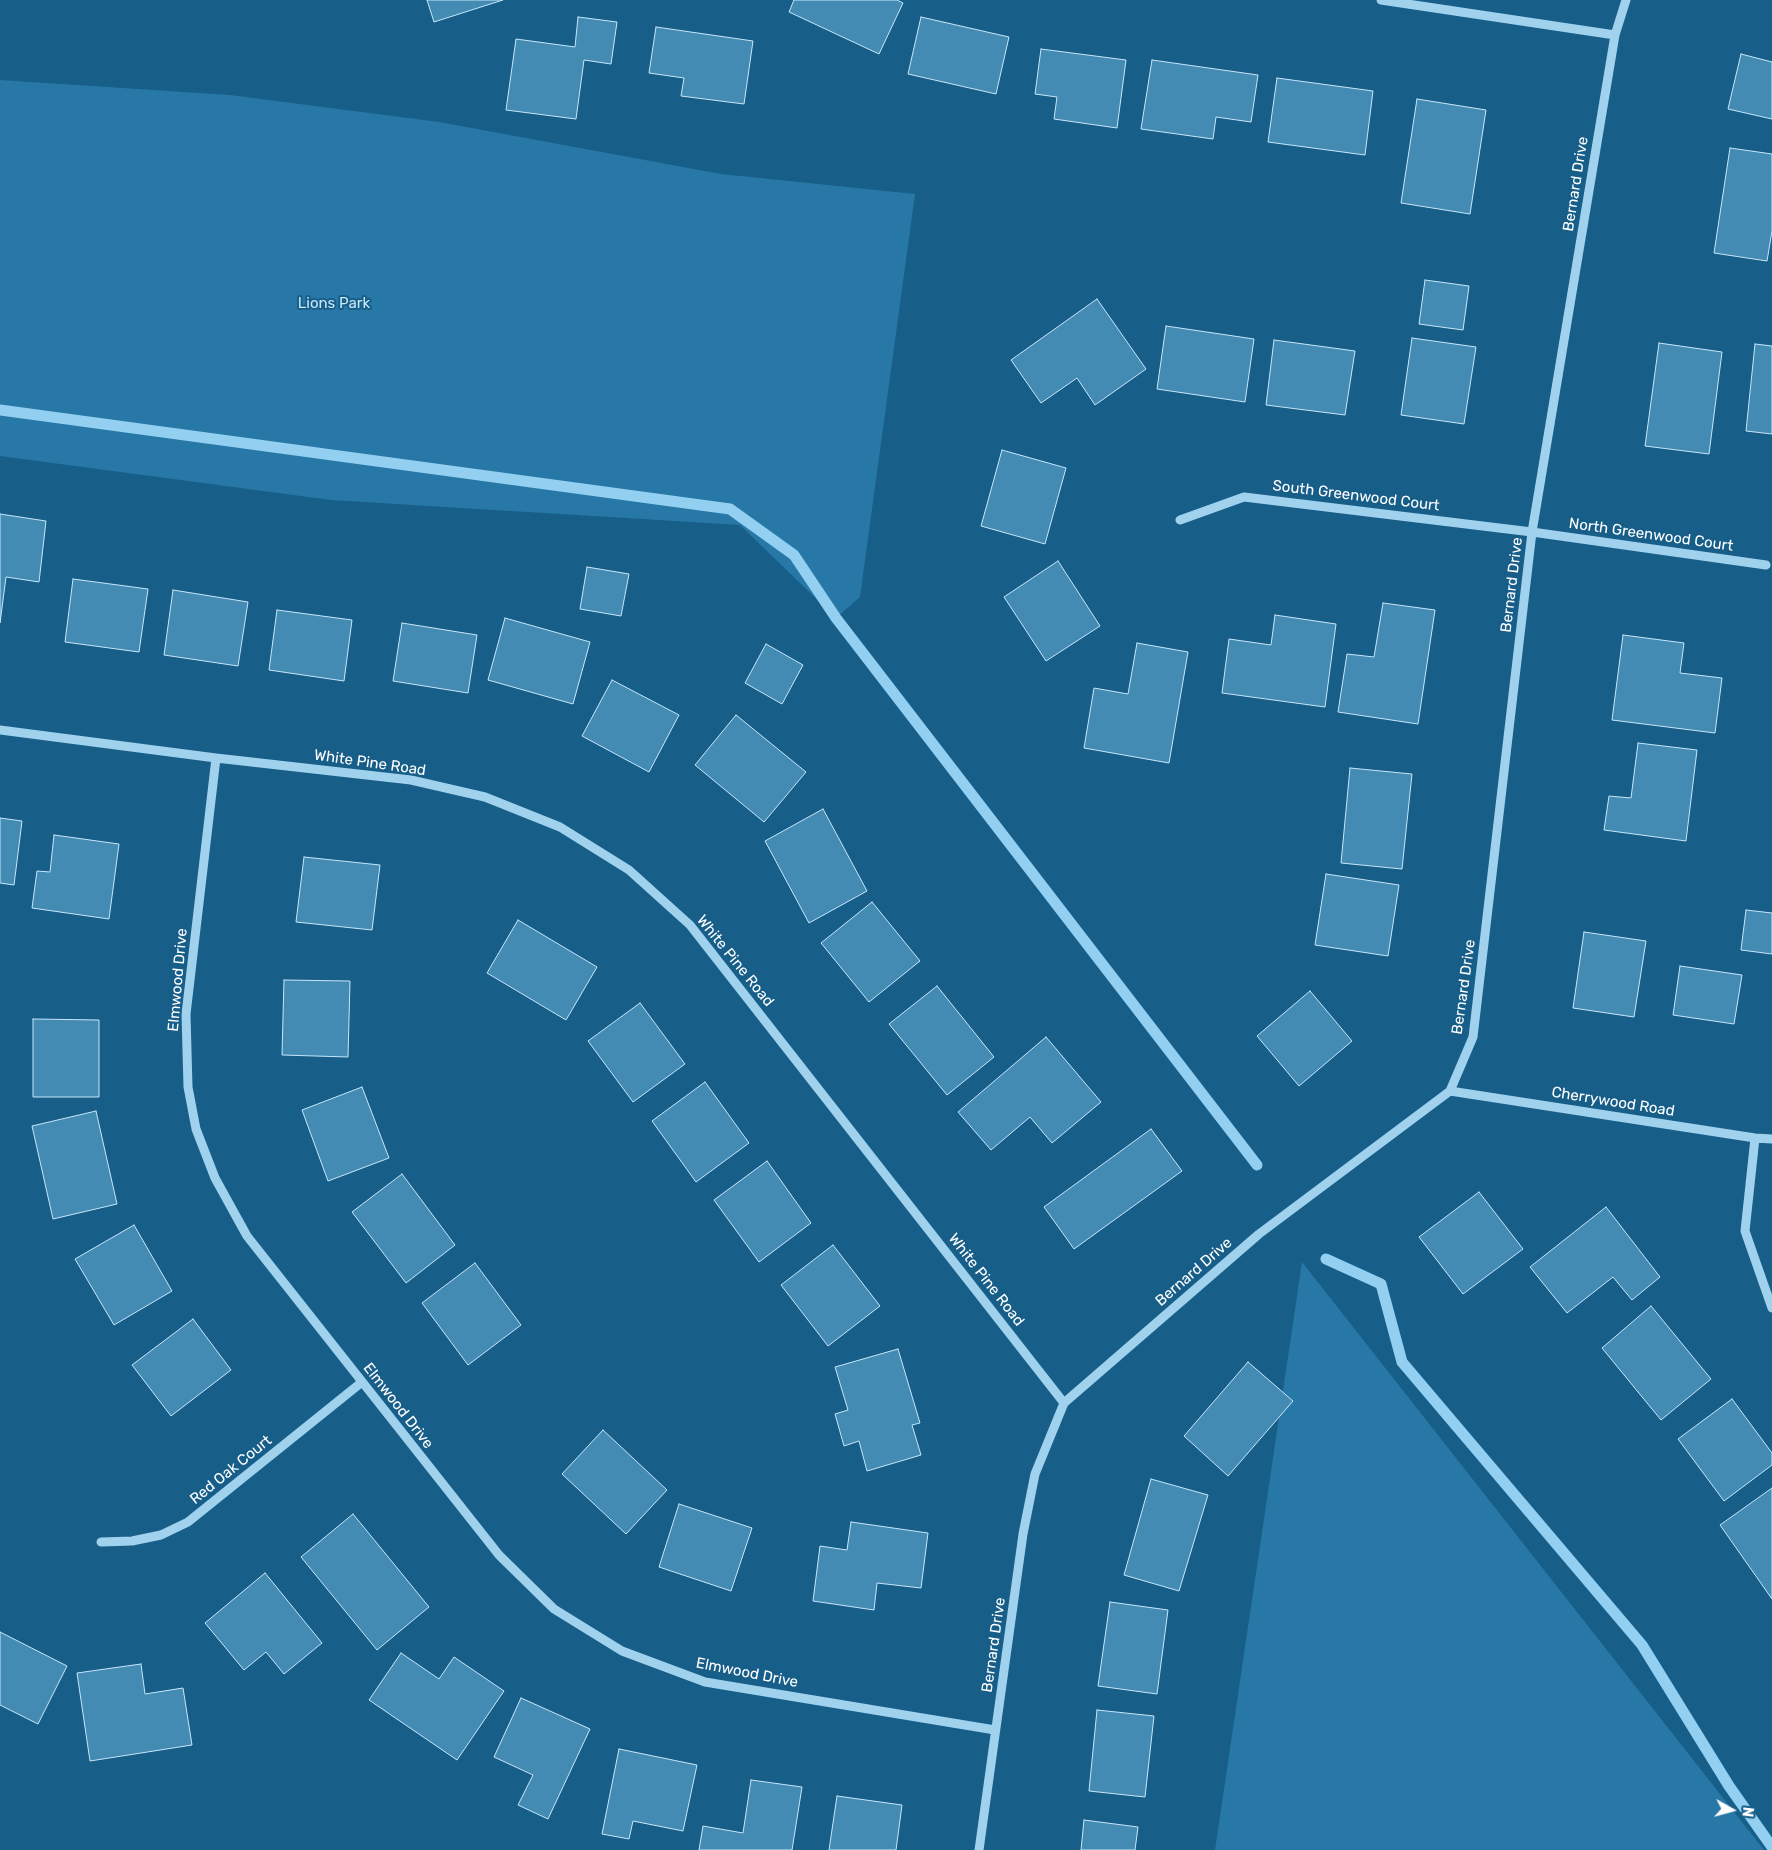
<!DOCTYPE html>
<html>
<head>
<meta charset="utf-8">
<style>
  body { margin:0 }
  #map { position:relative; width:1772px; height:1850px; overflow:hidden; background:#175e89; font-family:Rubik,sans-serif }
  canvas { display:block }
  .north { position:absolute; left:1707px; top:1785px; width:50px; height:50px; -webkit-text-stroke:4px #175e89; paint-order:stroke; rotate:97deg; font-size:14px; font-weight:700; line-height:20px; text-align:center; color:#fff }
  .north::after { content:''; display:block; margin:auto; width:18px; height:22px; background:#fff; clip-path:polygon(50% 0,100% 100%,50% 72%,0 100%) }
</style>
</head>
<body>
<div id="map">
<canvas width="1772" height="1850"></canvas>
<div class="north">N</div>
</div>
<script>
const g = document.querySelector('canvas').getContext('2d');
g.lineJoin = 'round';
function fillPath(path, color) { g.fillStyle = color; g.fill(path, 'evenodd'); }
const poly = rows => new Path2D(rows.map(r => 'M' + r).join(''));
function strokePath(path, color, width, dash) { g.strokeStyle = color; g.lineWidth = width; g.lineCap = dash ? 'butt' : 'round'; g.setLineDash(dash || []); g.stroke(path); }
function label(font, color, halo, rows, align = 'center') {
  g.font = font + ' Rubik,sans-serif'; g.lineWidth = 4; g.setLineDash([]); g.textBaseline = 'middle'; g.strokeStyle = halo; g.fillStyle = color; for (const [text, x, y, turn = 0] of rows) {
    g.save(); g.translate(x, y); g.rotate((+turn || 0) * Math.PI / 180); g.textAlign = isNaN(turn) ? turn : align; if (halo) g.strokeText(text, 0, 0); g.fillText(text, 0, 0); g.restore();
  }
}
const green = poly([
  [0,80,230,95,439,122,721,174,915,194,860,597,836,618,740,525,331,500,0,456],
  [1302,1262,1764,1850,1215,1850]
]);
const stream = poly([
  [0,410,730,509,794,555,836,618,1257,1165],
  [1326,1259,1381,1284,1402,1362,1642,1645,1729,1786,1772,1847]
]);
const building = poly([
  [427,0,503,0,434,22,427,0],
  [794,0,897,0,903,3,879,54,789,12,794,0],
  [578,17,617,22,611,64,584,60,576,119,506,110,516,39,575,47,578,17],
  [921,17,1009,37,996,94,908,74,921,17],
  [656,27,753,41,744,104,681,96,684,78,649,73,656,27],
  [1041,49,1126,60,1117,128,1054,119,1057,97,1035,94,1041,49],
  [1741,54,1772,62,1772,119,1728,109,1741,54],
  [1152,60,1258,75,1251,122,1216,117,1213,139,1141,129,1152,60],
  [1277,78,1373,91,1365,155,1268,142,1277,78],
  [1417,99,1486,110,1470,214,1401,203,1417,99],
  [1730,148,1772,154,1772,231,1767,261,1714,253,1730,148],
  [1425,280,1469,286,1463,330,1419,324,1425,280],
  [1097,299,1146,369,1095,405,1077,378,1041,403,1011,360,1097,299],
  [1166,326,1254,339,1245,402,1157,389,1166,326],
  [1412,338,1476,347,1464,424,1401,415,1412,338],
  [1274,340,1355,351,1345,415,1266,405,1274,340],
  [1659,343,1722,352,1709,454,1645,446,1659,343],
  [1755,344,1772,346,1772,434,1746,431,1755,344],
  [1002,450,1066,468,1045,544,981,526,1002,450],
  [0,514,46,521,39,582,6,577,0,623,0,514],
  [1058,561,1100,626,1046,661,1004,597,1058,561],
  [587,567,629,574,621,616,580,609,587,567],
  [73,579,148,589,139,652,65,642,73,579],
  [173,590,248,602,238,666,164,655,173,590],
  [1383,603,1435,610,1418,724,1338,712,1347,654,1374,657,1383,603],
  [277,610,352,620,344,681,269,670,277,610],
  [1275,615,1336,624,1325,707,1222,693,1229,639,1271,645,1275,615],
  [505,618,590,642,573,704,488,680,505,618],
  [402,623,477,635,468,693,393,681,402,623],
  [1623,635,1684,643,1680,673,1722,678,1715,733,1612,720,1623,635],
  [1137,643,1188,652,1169,763,1084,748,1094,688,1128,694,1137,643],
  [766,644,803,665,782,704,745,683,766,644],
  [612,680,679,715,649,772,582,736,612,680],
  [736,715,806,772,764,822,695,765,736,715],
  [1638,743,1697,750,1686,841,1604,830,1609,796,1631,798,1638,743],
  [1350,768,1412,774,1402,869,1341,863,1350,768],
  [823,809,867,891,809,923,765,841,823,809],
  [0,818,22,821,14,885,0,883,0,818],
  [54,835,119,844,109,919,32,908,37,871,50,872,54,835],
  [304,857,380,865,372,930,296,922,304,857],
  [1326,874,1399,885,1388,956,1315,945,1326,874],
  [872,902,920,961,869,1002,821,943,872,902],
  [1746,910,1772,913,1772,954,1741,950,1746,910],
  [518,920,597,967,566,1020,487,973,518,920],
  [1584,932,1646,941,1634,1017,1573,1008,1584,932],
  [1680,966,1742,975,1734,1024,1673,1015,1680,966],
  [284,980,350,981,348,1057,282,1055,284,980],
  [937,986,994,1057,947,1095,889,1024,937,986],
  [1310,991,1352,1041,1299,1086,1257,1036,1310,991],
  [640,1003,685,1064,633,1102,588,1041,640,1003],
  [33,1019,99,1020,99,1097,33,1097,33,1019],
  [1046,1037,1101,1102,1052,1143,1030,1117,991,1150,958,1112,1046,1037],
  [705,1082,749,1143,696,1182,652,1121,705,1082],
  [362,1087,389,1158,328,1181,302,1110,362,1087],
  [96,1111,117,1204,53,1219,32,1126,96,1111],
  [1151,1129,1182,1171,1074,1249,1044,1207,1151,1129],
  [767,1161,811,1223,759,1262,714,1200,767,1161],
  [402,1174,455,1245,406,1283,352,1212,402,1174],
  [1479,1192,1523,1249,1463,1294,1419,1237,1479,1192],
  [1606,1207,1660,1277,1632,1300,1613,1277,1567,1313,1530,1267,1606,1207],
  [134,1225,172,1291,114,1325,75,1259,134,1225],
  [833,1245,880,1306,828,1346,781,1285,833,1245],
  [475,1263,521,1325,468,1365,422,1303,475,1263],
  [1651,1306,1711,1379,1661,1420,1602,1348,1651,1306],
  [193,1319,231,1370,171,1416,132,1365,193,1319],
  [898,1349,920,1423,912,1425,921,1455,867,1471,859,1441,844,1446,835,1414,848,1410,835,1367,898,1349],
  [1248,1362,1293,1401,1228,1476,1184,1436,1248,1362],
  [1732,1399,1772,1453,1772,1465,1724,1501,1678,1439,1732,1399],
  [603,1430,667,1490,626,1534,562,1474,603,1430],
  [1151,1479,1208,1495,1179,1591,1124,1575,1151,1479],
  [1772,1488,1772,1599,1720,1525,1772,1488],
  [679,1504,752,1528,731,1591,659,1567,679,1504],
  [353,1514,429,1607,377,1650,301,1557,353,1514],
  [851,1522,928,1533,921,1588,877,1583,874,1610,813,1601,820,1546,847,1550,851,1522],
  [265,1573,322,1643,284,1674,266,1652,244,1670,205,1623,265,1573],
  [1110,1602,1168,1610,1157,1694,1098,1686,1110,1602],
  [0,1632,67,1666,38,1724,0,1705,0,1632],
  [401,1653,439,1679,454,1657,504,1691,457,1760,369,1700,401,1653],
  [141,1664,145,1694,183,1688,192,1745,90,1761,77,1673,141,1664],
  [521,1698,590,1729,548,1819,518,1805,533,1775,494,1757,521,1698],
  [1097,1710,1154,1716,1145,1797,1089,1791,1097,1710],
  [619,1749,697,1765,683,1831,633,1821,629,1839,602,1834,619,1749],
  [751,1780,802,1787,792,1850,699,1850,703,1826,743,1833,751,1780],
  [837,1796,902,1805,896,1850,829,1850,837,1796],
  [1084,1820,1138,1827,1135,1850,1081,1850,1084,1820]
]);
const minor = poly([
  [1381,0,1615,35],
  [1180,520,1244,497,1532,532,1766,565],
  [0,730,216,758,411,780,485,797,560,827,629,870,690,925,1064,1403],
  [216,758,186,1014,188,1087,196,1129,215,1178,247,1236,499,1555,554,1609,622,1651,705,1682,995,1730],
  [1450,1091,1755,1138,1772,1139],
  [1755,1138,1745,1231,1772,1308],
  [101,1542,132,1541,161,1535,188,1522,362,1382],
  [979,1850,1023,1534,1035,1474,1064,1403,1259,1234,1450,1091,1473,1037,1532,532,1615,35,1626,0]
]);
const streetNames = [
  ["Bernard Drive",1576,184,-81],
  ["South Greenwood Court",1356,496,7],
  ["North Greenwood Court",1651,535,8],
  ["Bernard Drive",1512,585,-83],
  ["White Pine Road",370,763,8],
  ["White Pine Road",735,961,51],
  ["Elmwood Drive",178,980,-85],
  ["Bernard Drive",1464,987,-82],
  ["Cherrywood Road",1613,1102,9],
  ["Bernard Drive",1194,1272,-41],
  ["White Pine Road",986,1280,52],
  ["Elmwood Drive",398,1406,52],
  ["Red Oak Court",231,1470,-39],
  ["Bernard Drive",994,1645,-82],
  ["Elmwood Drive",747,1673,11]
];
const parkNames = [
  ["Lions Park",334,304]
];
fillPath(green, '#2778a6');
strokePath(stream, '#92cff1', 11);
fillPath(building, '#448bb4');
strokePath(building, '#c6e7fa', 1);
strokePath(minor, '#a0d2ee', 9);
label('15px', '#fff', '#175e89', streetNames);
label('15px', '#c6e7fa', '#175e89', parkNames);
</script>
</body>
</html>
